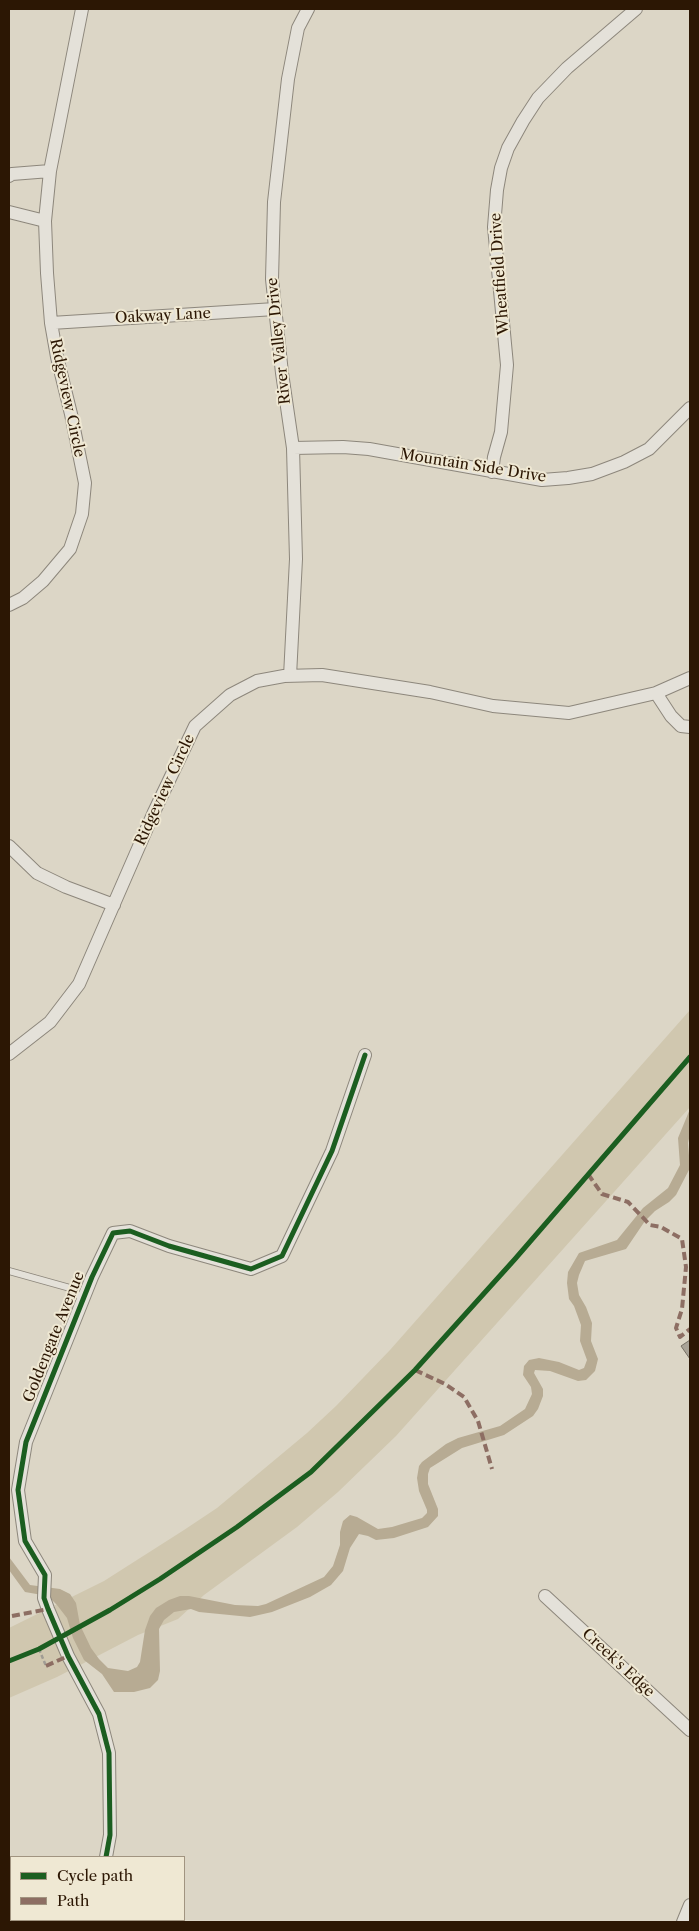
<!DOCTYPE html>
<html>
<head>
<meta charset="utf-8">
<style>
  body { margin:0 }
  #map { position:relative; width:699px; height:1931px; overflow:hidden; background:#dcd6c6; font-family:"Libre Caslon Text",serif }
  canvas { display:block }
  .frame { position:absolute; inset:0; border:10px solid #2c1704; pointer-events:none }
  .legend { position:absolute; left:10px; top:1856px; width:175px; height:65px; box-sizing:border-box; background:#efe8d3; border:1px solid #a19480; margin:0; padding:6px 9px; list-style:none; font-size:15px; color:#2c1704 }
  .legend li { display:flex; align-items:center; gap:10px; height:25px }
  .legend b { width:25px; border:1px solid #a19480 }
</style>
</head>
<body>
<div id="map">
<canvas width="699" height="1931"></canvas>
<div class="frame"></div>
<ul class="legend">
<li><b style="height:6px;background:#1b5e20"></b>Cycle path</li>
<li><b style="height:6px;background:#8d6e63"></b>Path</li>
</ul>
</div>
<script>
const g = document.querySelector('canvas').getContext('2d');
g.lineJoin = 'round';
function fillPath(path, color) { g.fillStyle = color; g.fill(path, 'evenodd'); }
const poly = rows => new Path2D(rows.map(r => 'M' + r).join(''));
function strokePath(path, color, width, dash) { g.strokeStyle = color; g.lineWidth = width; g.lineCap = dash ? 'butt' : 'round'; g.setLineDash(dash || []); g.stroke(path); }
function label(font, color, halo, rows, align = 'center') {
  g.font = font + ' "Libre Caslon Text",serif'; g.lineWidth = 4; g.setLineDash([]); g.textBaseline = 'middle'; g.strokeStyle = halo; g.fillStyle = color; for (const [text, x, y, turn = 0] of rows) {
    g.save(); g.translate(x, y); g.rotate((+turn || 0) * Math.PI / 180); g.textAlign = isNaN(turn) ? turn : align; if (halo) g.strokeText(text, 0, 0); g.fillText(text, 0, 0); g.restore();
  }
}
const green = poly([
  [690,1010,690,1107,396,1436,338,1492,297,1527,204,1595,178,1619,138,1635,57,1677,9,1698,9,1628,104,1581,184,1530,217,1508,307,1433,336,1406,390,1350]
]);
const water = poly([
  [690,1109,690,1134,688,1143,690,1168,676,1195,669,1202,655,1211,645,1221,626,1249,585,1261,579,1275,577,1283,579,1295,586,1307,592,1323,591,1341,598,1359,595,1371,586,1380,578,1381,550,1371,535,1370,534,1373,543,1389,543,1396,538,1409,533,1416,504,1435,462,1448,430,1468,428,1474,428,1484,438,1509,438,1516,428,1527,394,1538,376,1540,368,1536,359,1534,350,1548,343,1571,331,1585,310,1597,272,1612,250,1617,199,1612,191,1609,174,1612,164,1620,159,1629,160,1671,158,1680,150,1688,134,1692,114,1692,102,1674,84,1660,73,1638,67,1618,57,1605,48,1596,25,1592,9,1570,9,1557,30,1585,60,1589,70,1594,76,1603,80,1625,91,1648,99,1659,108,1668,128,1671,137,1667,140,1662,145,1630,150,1616,156,1608,169,1600,180,1596,189,1596,235,1605,258,1606,266,1604,324,1577,333,1566,340,1545,340,1532,343,1521,350,1515,357,1517,378,1529,392,1527,422,1518,427,1513,427,1510,419,1491,417,1478,419,1466,422,1462,446,1444,458,1438,500,1426,525,1409,532,1394,531,1387,523,1375,524,1366,529,1360,539,1358,559,1362,579,1370,584,1368,587,1360,580,1341,581,1325,574,1306,569,1299,567,1283,568,1272,579,1253,617,1240,643,1208,668,1188,680,1165,678,1138]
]);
const building = poly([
  [690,1340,690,1359,681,1346,690,1340]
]);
const path = poly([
  [39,1649,46,1666]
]);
const lane = poly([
  [9,1271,70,1288,84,1300]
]);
const street = poly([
  [9,176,12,174,50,171],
  [9,212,45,221],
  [51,323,275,309],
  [293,448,343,447,369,449,542,480,568,478,592,474,624,462,649,449,690,408],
  [492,472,494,457,501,432,507,365,494,227,497,190,501,168,508,148,523,121,538,98,567,68,636,9],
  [9,605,23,598,43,581,70,549,82,514,85,483,71,414,57,357,51,323,47,273,45,221,50,171,82,9],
  [290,676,296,559,293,448,282,373,272,279,274,202,288,79,298,28,308,9],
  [656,693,671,716,681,726,690,727],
  [9,846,37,873,66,887,114,905],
  [9,1054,50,1022,79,984,154,812,195,726,230,695,257,681,284,676,322,675,430,692,493,706,569,713,656,693,690,678],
  [545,1596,690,1730],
  [106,1857,110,1835,109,1753,99,1714,68,1656,48,1609,44,1598,45,1575,25,1541,18,1490,26,1442,92,1277,113,1233,130,1231,169,1246,251,1269,282,1256,332,1151,365,1055],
  [93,1922,93,1920],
  [683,1922,690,1905]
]);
const quiet = poly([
  [588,1174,602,1194,628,1202,650,1225,661,1227,682,1239,686,1267,682,1309,676,1328,680,1337,690,1329],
  [415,1370,445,1384,464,1397,478,1421,492,1469],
  [12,1616,48,1609],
  [46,1666,68,1656]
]);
const cycleway = poly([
  [9,1661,39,1649,110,1610,160,1579,237,1527,311,1472,415,1370,515,1259,690,1057],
  [106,1857,110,1835,109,1753,99,1714,68,1656,48,1609,44,1598,45,1575,25,1541,18,1490,26,1442,92,1277,113,1233,130,1231,169,1246,251,1269,282,1256,332,1151,365,1055]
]);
const streetNames = [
  ["Wheatfield Drive",500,274,-94],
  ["Oakway Lane",163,316,-3],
  ["River Valley Drive",279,341,-96],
  ["Ridgeview Circle",67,398,78],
  ["Mountain Side Drive",473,466,9],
  ["Ridgeview Circle",165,790,-65],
  ["Goldengate Avenue",54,1337,-68],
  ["Creek's Edge",618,1663,43]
];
fillPath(green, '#d0c7af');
fillPath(water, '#b7ab93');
fillPath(building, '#a9a397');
strokePath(building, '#746e62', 1);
strokePath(lane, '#8d877c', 8);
strokePath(street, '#8d877c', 14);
strokePath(path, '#a09c94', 2.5, [4, 2.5]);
strokePath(lane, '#e4e1d9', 6);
strokePath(street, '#e4e1d9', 12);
strokePath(quiet, '#8d6e63', 4, [8, 4]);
strokePath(cycleway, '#1b5e20', 5);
label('15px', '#2c1704', '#efe8d3', streetNames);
</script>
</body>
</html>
